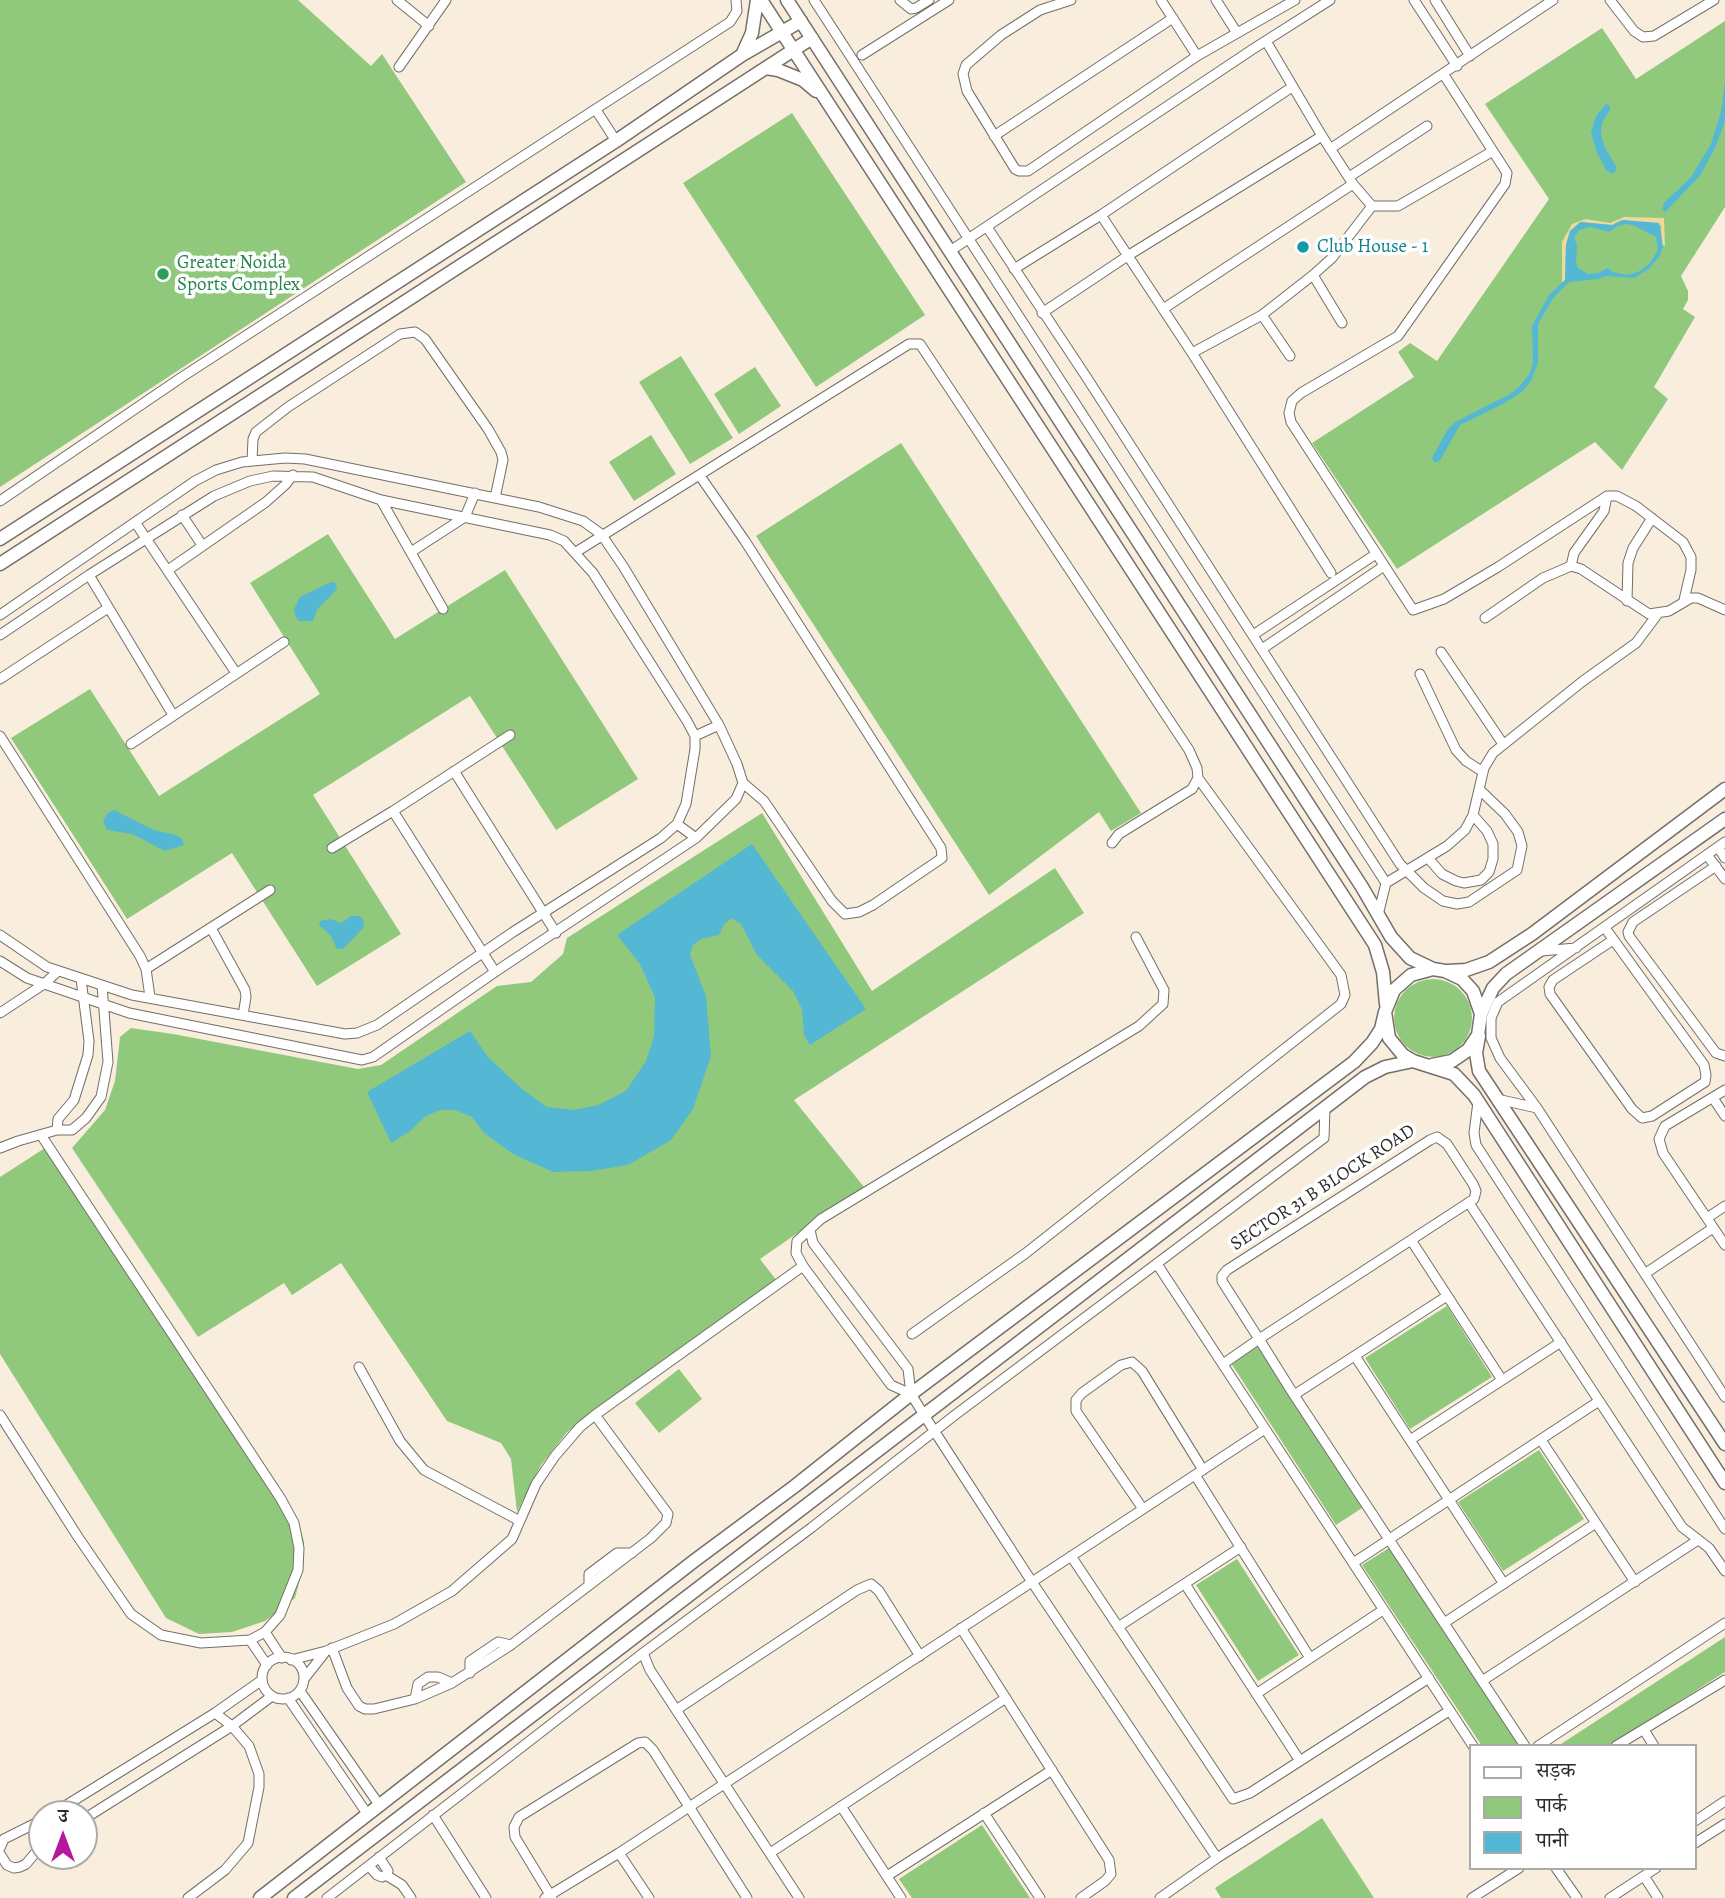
<!DOCTYPE html>
<html>
<head>
<meta charset="utf-8">
<style>
  body { margin:0 }
  #map { position:relative; width:1725px; height:1898px; overflow:hidden; background:#f9eddd; font-family:Alegreya,"Noto Serif Devanagari",serif }
  canvas { display:block }
  .legend { position:absolute; left:1469px; top:1744px; width:228px; height:126px; box-sizing:border-box; background:#fff; border:2px solid #aaa; margin:0; padding:9px 12px; list-style:none; font-size:21px; color:#2b2b2b }
  .legend li { display:flex; align-items:center; gap:14px; height:35px }
  .legend b { width:35px; border:2px solid #aaa }
  .north { position:absolute; left:28px; top:1800px; width:70px; height:70px; box-sizing:border-box; background:#fff; border:2px solid #aaa; border-radius:50%; rotate:0deg; font-size:19px; font-weight:700; line-height:28px; text-align:center; color:#2b2b2b }
  .north::after { content:''; display:block; margin:auto; width:24px; height:32px; background:#b5179e; clip-path:polygon(50% 0,100% 100%,50% 72%,0 100%) }
</style>
</head>
<body>
<div id="map">
<canvas width="1725" height="1898"></canvas>
<ul class="legend">
<li><b style="height:9px;background:#fff"></b>सड़क</li>
<li><b style="height:19px;background:#91c97c"></b>पार्क</li>
<li><b style="height:19px;background:#54b7d3"></b>पानी</li>
</ul>
<div class="north">उ</div>
</div>
<script>
const g = document.querySelector('canvas').getContext('2d');
g.lineJoin = 'round';
function fillPath(path, color) { g.fillStyle = color; g.fill(path, 'evenodd'); }
const poly = rows => new Path2D(rows.map(r => 'M' + r).join(''));
function strokePath(path, color, width, dash) { g.strokeStyle = color; g.lineWidth = width; g.lineCap = dash ? 'butt' : 'round'; g.setLineDash(dash || []); g.stroke(path); }
function label(font, color, halo, rows, align = 'center') {
  g.font = font + ' Alegreya,serif'; g.lineWidth = 7; g.setLineDash([]); g.textBaseline = 'middle'; g.strokeStyle = halo; g.fillStyle = color; for (const [text, x, y, turn = 0] of rows) {
    g.save(); g.translate(x, y); g.rotate((+turn || 0) * Math.PI / 180); g.textAlign = isNaN(turn) ? turn : align; if (halo) g.strokeText(text, 0, 0); g.fillText(text, 0, 0); g.restore();
  }
}
const green = poly([
  [0,0,298,0,371,66,382,54,466,182,0,487],
  [1725,21,1725,207,1681,276,1688,291,1688,300,1683,309,1695,317,1654,387,1668,399,1622,470,1595,442,1397,569,1312,443,1414,377,1398,352,1410,343,1437,361,1549,199,1485,104,1602,28,1636,79],
  [792,113,925,315,816,387,683,183],
  [681,356,733,438,690,464,639,382],
  [755,367,781,406,739,434,714,394],
  [651,435,676,474,634,501,609,462],
  [901,443,1141,813,1111,831,1099,812,989,895,756,536],
  [328,534,395,639,505,570,638,779,556,830,470,696,313,795,401,934,317,986,232,853,127,919,11,738,90,689,159,796,320,694,250,583],
  [762,813,872,991,1055,868,1084,913,794,1100,864,1187,760,1259,777,1281,567,1432,541,1465,517,1512,511,1459,501,1443,447,1421,341,1263,292,1295,284,1283,198,1337,72,1148,105,1110,115,1081,120,1037,131,1028,173,1034,358,1069,381,1065,497,986,531,982,563,954,567,938],
  '1394 1018a39 39 0 1 1 78 0a39 39 0 1 1-78 0Z',
  [45,1148,298,1521,304,1542,303,1568,295,1598,265,1621,232,1632,199,1634,166,1618,0,1354,0,1177],
  [1447,1306,1492,1377,1410,1429,1365,1358],
  [1258,1346,1362,1508,1336,1525,1231,1363],
  [679,1369,702,1399,659,1433,635,1403],
  [1539,1450,1584,1519,1503,1571,1458,1502],
  [1389,1548,1520,1746,1482,1746,1362,1565],
  [1237,1559,1299,1655,1258,1681,1196,1585],
  [1725,1637,1725,1672,1609,1746,1558,1746],
  [1322,1818,1374,1898,1221,1898,1215,1888],
  [982,1825,1030,1898,912,1898,899,1879]
]);
const sand = poly([
  [1624,217,1664,218,1665,246,1662,245,1661,225,1621,220,1612,225,1580,222,1570,231,1566,245,1565,280,1562,283,1562,242,1572,224,1586,219,1610,223]
]);
const water = poly([
  [1725,81,1725,120,1716,146,1700,176,1665,212,1662,210,1664,203,1691,177,1711,144,1721,112],
  [1606,104,1610,106,1610,110,1602,123,1601,135,1605,148,1617,168,1613,174,1607,171,1597,153,1591,133,1596,116],
  [1624,220,1659,223,1663,247,1659,257,1650,268,1634,278,1606,276,1598,279,1569,282,1554,297,1538,324,1538,363,1531,381,1523,391,1503,404,1460,425,1439,462,1434,462,1432,458,1448,429,1455,422,1510,394,1520,386,1530,373,1533,363,1532,326,1549,295,1565,280,1566,245,1570,231,1581,222,1612,225],
  [1625,224,1633,225,1656,237,1658,250,1650,263,1638,272,1627,275,1613,272,1608,268,1598,273,1588,274,1578,268,1576,263,1577,245,1574,238,1579,230,1590,227,1609,232,1616,227],
  [331,582,336,583,337,589,317,610,313,621,299,621,295,615,294,609,300,597],
  [114,810,154,830,176,835,182,839,184,845,165,851,132,834,107,830,103,821,108,813],
  [752,844,866,1009,810,1045,804,1035,802,1009,793,991,757,955,741,924,732,918,724,924,719,935,701,939,693,945,690,955,706,996,711,1056,693,1109,671,1140,628,1165,591,1171,553,1172,513,1154,484,1133,472,1117,455,1110,440,1110,426,1116,410,1131,391,1143,367,1092,470,1031,488,1057,522,1089,547,1107,574,1110,598,1105,626,1091,646,1061,654,1036,655,998,640,964,617,935],
  [351,916,358,916,363,919,364,927,343,949,337,949,331,936,319,925,320,921,331,919,341,923]
]);
const street = poly([
  [397,0,429,26],
  [814,0,1386,883,1378,915],
  [900,0,911,9,916,8,929,0],
  [1071,0,1040,10,1001,35,966,65,963,74,967,91,1015,169,1019,171,1028,171,1197,56,1295,0],
  [1161,0,1197,56],
  [1216,0,1237,33],
  [1414,0,1457,66],
  [1435,0,1470,56],
  [1610,0,1634,31,1643,37,1654,36,1714,0],
  [1266,41,1322,136,1353,184,1372,206,1398,206,1493,151],
  [862,55,949,0],
  [399,67,446,0],
  [1444,75,1507,173,1505,184,1398,336,1301,393,1292,401,1289,413,1291,422,1413,610,1444,599,1498,567,1607,496,1617,496,1636,506,1683,542,1691,557,1691,570,1684,600],
  [596,110,616,141],
  [994,136,1173,18],
  [1330,149,1553,0],
  [1349,177,1427,126],
  [1101,215,1192,353,1331,573],
  [987,227,1087,378,1400,864,1424,888,1443,901,1457,904,1469,902,1517,870,1522,846,1518,832,1505,814,1480,790],
  [950,251,1253,49,1330,0],
  [1014,269,1101,215,1292,87],
  [1313,275,1342,323],
  [1163,309,1353,184],
  [1042,313,1129,255,1322,136],
  [1262,315,1290,356],
  [1192,353,1262,315,1313,275,1332,258,1372,206],
  [252,461,253,439,256,432,288,407,400,334,415,332,425,339,488,429,501,452,503,460,495,498],
  [700,476,745,541,941,848,942,858,873,905,859,912,845,914,832,901,764,801,743,783],
  [381,500,443,609],
  [0,501,182,377,730,22,737,11,736,0],
  [182,515,202,545],
  [135,522,236,673],
  [411,552,465,517,475,493],
  [576,552,909,344,920,344,1189,750,1197,768,1198,778,1192,789,1119,834,1112,843],
  [1571,566,1574,553,1604,511,1607,496],
  [168,570,266,502,285,485,293,475],
  [89,575,173,715],
  [1627,601,1628,563,1633,548,1652,518],
  [0,615,195,481,216,470,242,462,285,458,305,459,539,507,583,521,601,534,623,566,719,725,737,764,743,783,736,799,696,838,495,972,373,1057,362,1060,129,1013,27,978,0,961],
  [1485,618,1543,578,1571,566,1581,569,1649,614,1669,611,1691,598,1698,598,1725,610],
  [0,635,89,575,214,496,250,481,273,476,313,477,381,500,550,535,564,541,593,573,687,721,695,736,695,749,686,804,677,824,661,838,513,932,377,1025,357,1033,345,1034,132,995,47,967,0,935],
  [1253,635,1376,554],
  [1262,649,1384,566],
  [1441,652,1503,744],
  [1420,674,1456,750,1466,761,1483,772],
  [0,679,108,608],
  [0,736,140,956,146,969,150,997],
  [695,736,719,725],
  [131,744,284,642],
  [454,771,556,933],
  [393,811,495,972],
  [677,824,696,838],
  [1725,842,1498,1002,1491,1018,1491,1038,1500,1058,1537,1108,1725,1397],
  [1718,847,1725,858],
  [332,848,393,811,510,735],
  [1707,855,1725,879],
  [1428,858,1442,874,1456,881,1464,883,1481,880,1489,872,1493,859,1493,844,1487,831,1473,815],
  [1716,866,1633,922,1628,932,1629,936,1716,1053,1725,1056],
  [1386,883,1447,846,1465,830,1473,815,1484,768,1493,753,1583,681,1636,643,1657,615],
  [211,928,245,990,246,997,243,1015],
  [1605,928,1704,1065,1706,1075,1705,1082,1652,1116,1642,1118,1632,1109,1550,994,1549,987,1553,980,1613,940],
  [1541,951,1576,948],
  [146,969,270,890],
  [0,1013,44,984,57,972],
  [1725,1090,1665,1126,1659,1139,1663,1153,1725,1245],
  [1713,1098,1725,1116],
  [1497,1099,1537,1108],
  [1478,1102,1474,1133,1476,1145,1725,1529],
  [57,1130,58,1119,74,1100,88,1055,89,1041,81,979],
  [0,1148,18,1141,57,1130,72,1130,86,1118,101,1097,108,1062,102,985],
  [1469,1203,1682,1527,1709,1548,1725,1571],
  [1707,1218,1725,1206],
  [810,1230,813,1243,908,1369,911,1394,924,1415,1032,1582,1217,1858],
  [1411,1240,1502,1380],
  [1157,1264,1473,1746],
  [1646,1273,1713,1228],
  [912,1334,1026,1253,1341,1004,1345,995,1341,975,1198,778],
  [1355,1356,1504,1584],
  [1223,1364,1259,1339,1474,1199,1476,1191,1473,1184,1447,1144,1437,1137,1430,1140,1227,1270,1222,1276,1222,1281,1259,1339,1294,1395,1525,1746],
  [359,1367,400,1441,424,1470,520,1521],
  [911,1394,891,1385,803,1266,796,1253,797,1241,821,1219,1139,1026,1163,1004,1164,990,1136,937],
  [1294,1395,1447,1296],
  [0,1415,78,1537,131,1614,161,1635,201,1643,250,1640,265,1632,280,1615,298,1570,299,1548,294,1523,281,1499,41,1135],
  [1410,1440,1561,1342],
  [1541,1440,1635,1582],
  [1195,1475,1310,1658],
  [1143,1509,1076,1411,1076,1400,1082,1393,1121,1365,1132,1362,1142,1371,1203,1470],
  [1071,1556,1233,1799,1250,1793,1429,1678],
  [1353,1563,1599,1401],
  [1185,1584,1300,1761],
  [589,1585,589,1574,617,1553,632,1553],
  [1444,1623,1596,1523],
  [1118,1627,1241,1547],
  [961,1628,1109,1860,1111,1874,1105,1881,1081,1898],
  [265,1632,282,1658],
  [250,1640,267,1665],
  [332,1648,347,1688,359,1706,365,1709,374,1709,415,1699,452,1683,511,1645,651,1538,666,1523,668,1514,595,1415],
  [643,1653,650,1670,799,1898],
  '262 1678a21 21 0 1 1 42 0a21 21 0 1 1-42 0Z',
  [291,1660,326,1651,394,1624,452,1591,512,1539,536,1484,555,1456,580,1427,595,1415,803,1266],
  [470,1673,470,1661,498,1642,511,1645],
  [304,1679,326,1651],
  [1482,1681,1698,1540],
  [300,1691,380,1806],
  [1256,1694,1383,1610],
  [288,1698,368,1815],
  [415,1699,418,1684,428,1677,438,1677,452,1683],
  [676,1710,857,1590,871,1584,879,1591,920,1656],
  [1644,1730,1654,1746],
  [1538,1746,1725,1623],
  [1616,1746,1725,1680],
  [841,1806,901,1898],
  [984,1813,1040,1898],
  [52,1814,215,1713,262,1680],
  [433,1815,486,1898],
  [84,1819,232,1726,272,1696],
  [1695,1821,1725,1801],
  [1695,1843,1725,1824],
  [0,1848,4,1839,42,1820],
  [619,1853,649,1898],
  [770,1853,1006,1698],
  [0,1854,7,1865,14,1868,20,1867,26,1864,42,1845],
  [369,1866,377,1875,382,1877,386,1875,388,1871,379,1857],
  [1556,1868,1577,1898],
  [386,1875,402,1885,411,1898],
  [887,1876,1052,1770],
  [1644,1876,1658,1898],
  [188,1898,225,1870,248,1843,259,1787,259,1774,249,1746,232,1726,215,1713],
  [327,1898,643,1653,811,1528,955,1415,1324,1138,1325,1108],
  [545,1898,619,1853,1265,1429],
  [552,1898,515,1837,514,1827,519,1817,638,1743,645,1742,653,1750,747,1898],
  [1160,1898,1217,1858,1449,1711],
  [1472,1898,1519,1868],
  [1610,1898,1656,1868]
]);
const secondary = poly([
  [761,0,1375,945,1383,972,1386,1004],
  [787,0,1362,887,1391,937,1410,958,1433,969],
  [742,55,752,33,757,0],
  [766,68,778,70,803,80,816,91],
  [0,539,616,141,742,55,801,21],
  [0,564,812,38],
  [1448,971,1466,970,1489,962,1532,934,1725,789],
  [1481,1014,1493,988,1506,974,1725,819],
  [1479,1036,1476,1053,1479,1071,1725,1444],
  [1432,1065,1452,1061,1468,1050,1478,1035,1481,1014,1473,991,1462,979,1445,971,1433,969,1411,975,1394,990,1385,1012,1389,1038,1403,1055,1413,1061,1454,1074,1474,1095,1725,1483],
  [260,1898,694,1561,795,1486,911,1394,1354,1062,1372,1043,1381,1029,1385,1012],
  [294,1898,1365,1077,1385,1067,1413,1061]
]);
const markers = [
  [1303,247,7,"#0f9aa8"],
  [163,274,7,"#2e9e5b"]
];
const cultureNames = [
  ["Club House - 1",1317,247]
];
const leisureNames = [
  ["Greater Noida",177,263],
  ["Sports Complex",177,285]
];
const streetNames = [
  ["SECTOR 31 B BLOCK ROAD",1323,1188,-33]
];
fillPath(green, '#91c97c');
fillPath(sand, '#eeda9e');
fillPath(water, '#54b7d3');
strokePath(street, '#736f69', 11);
strokePath(secondary, '#736f69', 15);
strokePath(street, '#fff', 9);
strokePath(secondary, '#fff', 12);
for (const [x, y, r, color] of markers) { const dot = new Path2D(); dot.arc(x, y, r, 0, 2 * Math.PI); g.fillStyle = color; g.fill(dot); strokePath(dot, '#fff', 2.5); }
label('19px', '#0d838f', '#fff', cultureNames, 'left');
label('19px', '#27864d', '#fff', leisureNames, 'left');
label('19px', '#2b2b2b', '#fff', streetNames);
</script>
</body>
</html>
